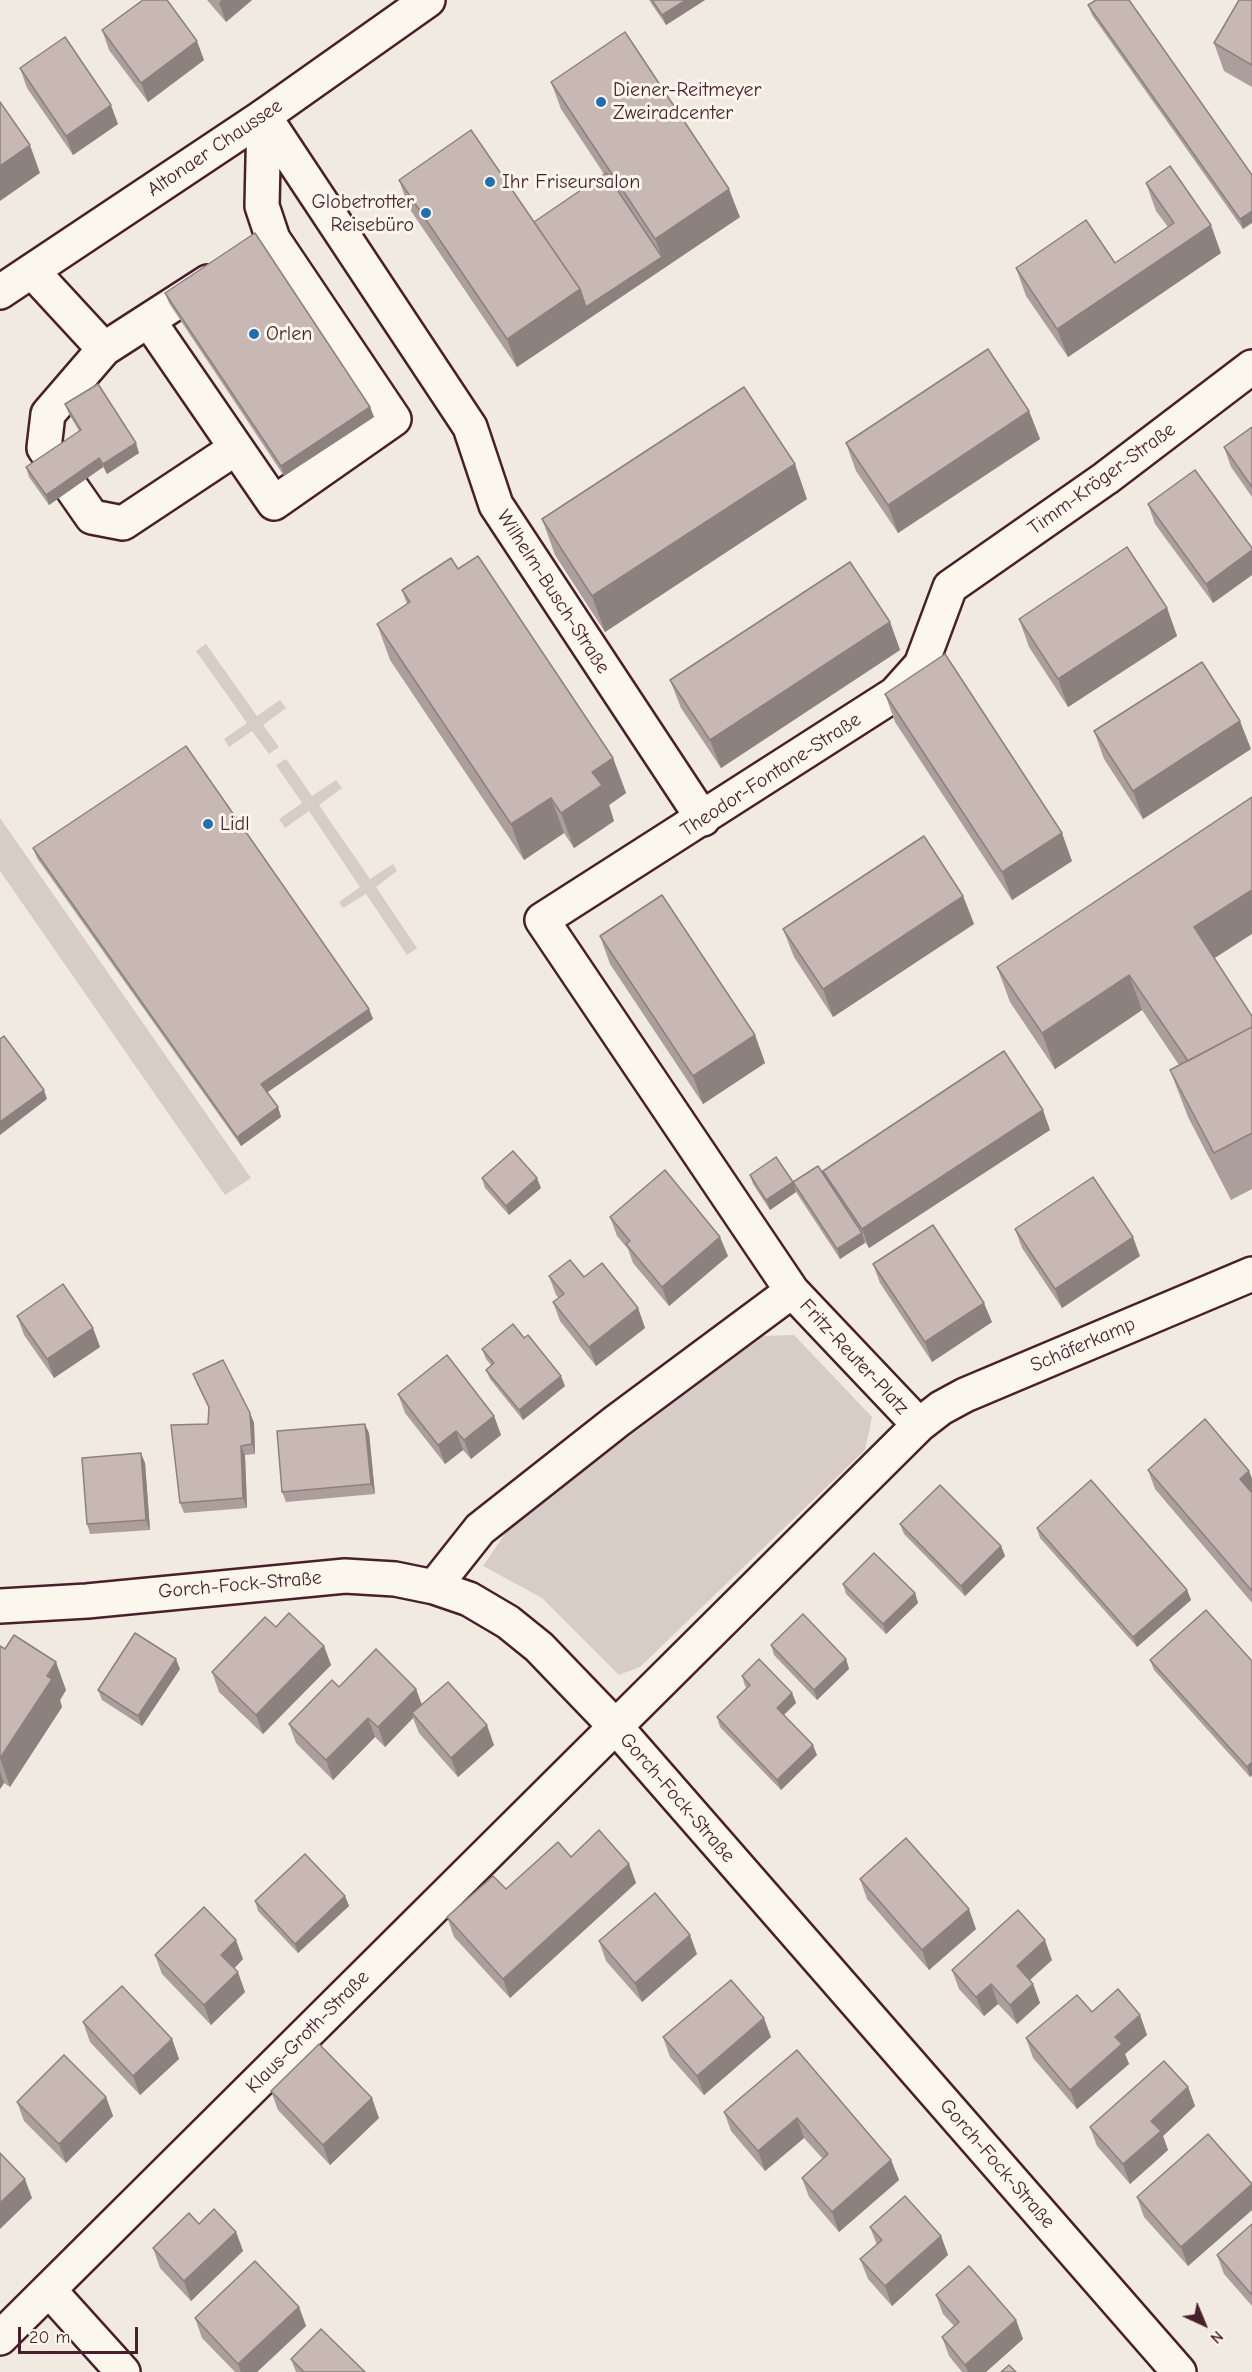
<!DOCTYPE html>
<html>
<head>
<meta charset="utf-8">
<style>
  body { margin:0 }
  #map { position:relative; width:1252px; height:2372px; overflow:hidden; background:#f0eae0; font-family:"Comic Neue",sans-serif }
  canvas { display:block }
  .north { position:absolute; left:1174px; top:2294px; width:60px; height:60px; -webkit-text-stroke:4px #fbf7ec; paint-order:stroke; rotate:136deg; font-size:16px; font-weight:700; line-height:24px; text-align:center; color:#4a1f2b }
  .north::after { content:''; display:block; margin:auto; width:21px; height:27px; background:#4a1f2b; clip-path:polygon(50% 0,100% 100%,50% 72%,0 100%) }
  .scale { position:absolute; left:18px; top:2327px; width:120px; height:27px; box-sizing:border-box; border:3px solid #4a1f2b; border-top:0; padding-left:8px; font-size:18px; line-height:21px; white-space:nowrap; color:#4a1f2b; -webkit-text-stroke:4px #fbf7ec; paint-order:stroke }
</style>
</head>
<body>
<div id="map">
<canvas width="1252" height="2372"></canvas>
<div class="north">N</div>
<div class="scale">20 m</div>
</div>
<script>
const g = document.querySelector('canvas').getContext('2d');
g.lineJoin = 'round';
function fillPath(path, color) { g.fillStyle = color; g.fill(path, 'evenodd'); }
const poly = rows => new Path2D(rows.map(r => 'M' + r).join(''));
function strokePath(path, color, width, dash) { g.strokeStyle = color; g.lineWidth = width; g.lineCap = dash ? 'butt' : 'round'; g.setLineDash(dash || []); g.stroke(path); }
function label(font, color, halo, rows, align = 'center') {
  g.font = font + ' "Comic Neue",sans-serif'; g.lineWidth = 6; g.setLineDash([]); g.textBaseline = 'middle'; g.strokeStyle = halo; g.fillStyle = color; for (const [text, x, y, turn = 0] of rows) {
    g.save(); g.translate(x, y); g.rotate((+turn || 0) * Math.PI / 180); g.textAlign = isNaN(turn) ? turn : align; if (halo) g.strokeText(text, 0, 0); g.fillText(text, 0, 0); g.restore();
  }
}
const green = poly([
  [206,644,257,716,280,700,286,708,263,725,279,747,269,754,252,731,229,747,224,739,247,723,196,651],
  [286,759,312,796,336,780,342,788,319,805,370,879,393,864,397,871,376,887,417,948,407,955,366,894,343,908,339,902,360,887,309,811,285,828,279,819,302,803,276,765],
  [0,818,251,1178,225,1195,0,871],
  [794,1335,872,1417,865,1450,640,1667,619,1675,542,1598,483,1566,511,1525,763,1336]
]);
const minor = poly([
  [264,116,470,427,496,505,703,819],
  [32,271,104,349],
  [208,282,104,349,48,414,44,448,92,517,123,523,236,448],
  [149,321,274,503,394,419,273,239,262,206,264,116],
  [919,1425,792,1291,542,920,895,694,921,665,950,587,1106,478,1252,367],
  [434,1587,480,1529,617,1421,792,1291],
  [0,1606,87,1601,345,1576,395,1579,434,1587,469,1599,508,1622,539,1647,615,1726,1179,2372],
  [49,2290,123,2372],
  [0,2338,919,1425,941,1408,965,1395,1252,1274]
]);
const major = poly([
  [0,292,264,116,428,0]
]);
const wall = poly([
  [207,0,252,0,226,22],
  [649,0,705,0,666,25],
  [1252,0,1252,87,1224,71,1214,43],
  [1088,5,1252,175,1243,229,1092,15],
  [102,30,204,60,148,102,109,50],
  [20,68,118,124,73,155,27,88],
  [551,82,740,217,517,367,409,208,399,180,534,222,604,174,561,109],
  [1146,183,1221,253,1068,357,1026,296,1016,268,1115,263,1168,227,1156,211],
  [165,293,370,407,374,417,284,476,169,303],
  [65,404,139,453,107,474,103,467,49,505,29,477,26,467,79,431,69,414],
  [1029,411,1040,439,898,533,856,471,846,443],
  [1252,427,1252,497,1231,467,1224,447],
  [807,499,605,632,555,555,542,519],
  [1148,504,1252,548,1252,575,1213,603,1155,524],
  [458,569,613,758,626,793,609,805,614,821,574,848,564,833,524,860,390,660,377,624,407,604,402,590],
  [1167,608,1177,636,1068,707,1029,647,1019,619],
  [890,622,900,650,721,768,681,708,670,680],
  [885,694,1072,861,1012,900,895,722],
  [1094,731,1251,749,1143,819,1104,759],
  [33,848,369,1009,373,1019,267,1092,278,1107,281,1117,241,1146,37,858],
  [963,896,974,924,833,1017,794,957,783,929],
  [600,936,755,1035,765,1063,703,1104,610,964],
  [1214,958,1252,1016,1252,1189,1231,1200,1188,1117,1170,1070,1179,1065,1142,1010,1055,1069,1010,1002,997,967],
  [1050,1130,869,1248,865,1242,840,1259,796,1192,793,1182,827,1180,823,1171],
  [750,1175,793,1182,796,1192,770,1210,753,1184],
  [482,1178,541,1188,509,1215,485,1188],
  [610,1217,728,1256,669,1306,633,1263,628,1249,617,1236],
  [1015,1229,1140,1256,1062,1308,1022,1248],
  [873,1264,992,1322,932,1362,880,1283],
  [549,1276,638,1308,645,1328,596,1366,560,1321,553,1302,559,1298,556,1295],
  [17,1316,93,1328,100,1347,54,1378,24,1335],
  [482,1349,565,1386,523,1420,490,1379,486,1370,491,1365,486,1359],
  [193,1374,250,1413,254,1423,255,1454,245,1455,247,1508,184,1513,180,1503,208,1424,209,1409,197,1384],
  [398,1394,494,1416,501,1435,471,1459,463,1450,445,1464,405,1413],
  [369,1433,375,1494,286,1502,282,1492],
  [145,1463,150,1530,90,1534,87,1524],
  [1148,1470,1249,1471,1252,1479,1252,1603,1155,1489],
  [900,1524,1001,1546,1005,1556,965,1596,904,1534],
  [1037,1528,1187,1590,1191,1600,1137,1647,1040,1538],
  [843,1584,915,1593,918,1603,886,1634,846,1594],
  [276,1627,324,1646,331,1665,263,1734,219,1692,212,1672],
  [771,1645,846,1659,849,1669,817,1700,774,1655],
  [0,1646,66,1690,60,1700,62,1707,10,1787,4,1783,0,1789],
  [1150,1660,1252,1661,1252,1775,1250,1777,1154,1670],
  [180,1669,142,1726,102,1700,98,1690],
  [742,1676,792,1693,796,1703,784,1715,817,1755,781,1790,720,1727,717,1717,747,1688,745,1686],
  [339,1687,416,1689,422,1705,494,1745,458,1777,419,1733,413,1718,385,1747,375,1737,333,1780,296,1743,289,1724],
  [629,1864,636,1883,510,1998,454,1937,447,1917,506,1889],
  [860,1879,976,1929,929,1970,867,1899],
  [345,1896,349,1906,298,1953,258,1911,255,1901],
  [599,1941,697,1954,642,2002,606,1961],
  [155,1955,243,1959,234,1968,245,1992,211,2025,162,1974],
  [1052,1960,1030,1980,1033,1984,1040,2003,1017,2024,998,2004,984,2016,959,1989,952,1970],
  [1092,2012,1140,2015,1147,2035,1125,2054,1129,2064,1077,2109,1033,2058,1026,2038],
  [83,2022,172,2039,179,2059,140,2095,90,2042],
  [663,2037,771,2037,704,2095,670,2057],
  [797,2050,891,2160,899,2180,839,2232,809,2197,802,2178,823,2159,804,2138,765,2171,731,2131,724,2112],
  [1188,2087,1195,2106,1163,2136,1168,2150,1130,2184,1097,2146,1090,2127],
  [271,2091,379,2118,330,2165,278,2110],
  [106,2097,113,2116,66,2163,24,2121,17,2102],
  [1252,2184,1252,2210,1188,2266,1144,2217,1137,2197],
  [199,2224,236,2232,243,2251,191,2301,160,2268,153,2248],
  [1252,2224,1252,2306,1224,2274,1217,2255],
  [870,2227,941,2236,948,2255,892,2306,868,2279,860,2259,877,2245],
  [936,2295,1016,2320,1023,2339,986,2372,962,2372,949,2356,942,2337,954,2326,943,2314],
  [299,2307,306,2326,257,2372,235,2372,202,2338,195,2318],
  [291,2359,365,2372,296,2372]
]);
const shadedWall = poly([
  [222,0,252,0,226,22,219,3],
  [686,0,705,0,666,25,662,15],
  [197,41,204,60,148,102,141,83],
  [111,105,118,124,73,155,66,136],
  [30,145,40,173,0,201,0,166],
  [729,189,740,217,517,367,507,339,580,289,662,257,655,239],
  [1252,211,1252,223,1243,229,1240,219],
  [1211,225,1221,253,1068,357,1057,329],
  [370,407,374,417,284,476,281,466],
  [1029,411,1040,439,898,533,888,505],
  [136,443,139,453,107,474,103,464],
  [99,458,103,467,49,505,46,495],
  [795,464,807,499,605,632,592,596],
  [1252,550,1252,575,1213,603,1206,584],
  [1167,608,1177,636,1068,707,1058,679],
  [890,622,900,650,721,768,710,740],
  [1240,721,1251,749,1143,819,1133,791],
  [613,758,626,793,609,805,614,821,574,848,561,813,592,772],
  [551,798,564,833,524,860,511,824],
  [1062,833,1072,861,1012,900,1002,872],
  [1252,890,1252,934,1207,963,1194,927],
  [963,896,974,924,833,1017,823,989],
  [1129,975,1142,1010,1055,1069,1042,1033],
  [369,1009,373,1019,265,1094,261,1084],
  [755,1035,765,1063,703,1104,693,1076],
  [44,1090,47,1099,0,1135,0,1122],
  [278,1107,281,1117,241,1146,237,1137],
  [1043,1110,1050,1130,869,1248,862,1229],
  [537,1178,541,1188,509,1215,506,1206],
  [793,1182,796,1192,770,1210,766,1200],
  [862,1233,865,1243,840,1259,837,1249],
  [720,1237,728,1256,669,1306,662,1287],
  [1133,1237,1140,1256,1062,1308,1055,1289],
  [984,1303,992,1322,932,1362,925,1342],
  [638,1308,645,1328,596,1366,589,1347],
  [93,1328,100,1347,54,1378,47,1359],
  [561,1376,565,1386,523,1420,519,1410],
  [250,1413,254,1423,255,1454,252,1444],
  [494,1416,501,1435,471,1459,464,1440],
  [365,1424,369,1433,375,1494,371,1484],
  [456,1431,463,1450,445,1464,438,1445],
  [241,1446,245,1455,247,1508,243,1498],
  [141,1453,145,1463,150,1530,146,1520],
  [1249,1471,1252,1479,1252,1493,1240,1479],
  [1001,1546,1005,1556,965,1596,961,1586],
  [1187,1590,1191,1600,1137,1647,1133,1637],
  [915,1593,918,1603,886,1634,883,1624],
  [324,1646,331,1665,263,1734,256,1715],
  [176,1659,180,1669,142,1726,138,1716],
  [846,1659,849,1669,817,1700,814,1690],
  [56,1662,66,1690,60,1700,62,1707,10,1787,0,1758],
  [416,1689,423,1708,412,1713,413,1718,385,1747,378,1727],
  [792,1693,796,1703,780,1718,777,1708],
  [368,1718,375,1737,333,1780,326,1760],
  [487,1725,494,1745,458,1777,451,1758],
  [813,1745,817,1755,781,1790,777,1780],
  [1252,1762,1252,1775,1250,1777,1247,1767],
  [0,1771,4,1783,0,1789],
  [629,1864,636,1883,510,1998,503,1979],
  [345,1896,349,1906,298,1953,295,1944],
  [969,1909,976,1929,929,1970,922,1950],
  [690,1935,697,1954,642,2002,635,1983],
  [236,1940,243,1959,229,1974,221,1955],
  [1045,1940,1052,1960,1024,1985,1017,1966],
  [238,1972,245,1992,211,2025,204,2005],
  [991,1984,998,2004,984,2016,976,1997],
  [1033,1984,1040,2003,1017,2024,1010,2005],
  [1140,2015,1147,2035,1125,2054,1129,2064,1077,2109,1070,2090,1115,2037],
  [764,2018,771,2037,704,2095,697,2076],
  [172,2039,179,2059,140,2095,133,2076],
  [1188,2087,1195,2106,1163,2136,1168,2150,1130,2184,1123,2164,1151,2121],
  [106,2097,113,2116,66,2163,59,2144],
  [372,2098,379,2118,330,2165,323,2145],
  [797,2118,804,2138,765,2171,758,2151],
  [891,2160,899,2180,839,2232,832,2212],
  [25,2179,32,2198,0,2229,0,2203],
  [1252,2184,1252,2210,1188,2266,1181,2247],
  [236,2232,243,2251,191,2301,184,2281],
  [941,2236,948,2255,892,2306,885,2286],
  [299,2307,306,2326,257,2372,241,2372,238,2364],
  [1016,2320,1023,2339,986,2372,968,2372,965,2365]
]);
const building = poly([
  [143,0,167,0,197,41,141,83,102,30,143,0],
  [652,0,686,0,662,15,652,0],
  [1096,0,1129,0,1252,175,1252,211,1240,219,1088,5,1096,0],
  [1239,0,1252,0,1252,65,1214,43,1239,0],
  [625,32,729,189,655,239,551,82,625,32],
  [65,37,111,105,66,136,20,68,65,37],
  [0,102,30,145,0,166,0,102],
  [471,130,580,289,507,339,399,180,471,130],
  [1170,166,1211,225,1057,329,1016,268,1086,220,1115,263,1174,223,1146,183,1170,166],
  [606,173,662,257,586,307,580,289,534,222,606,173],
  [255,233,370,407,281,466,165,293,255,233],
  [988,349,1029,411,888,505,846,443,988,349],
  [98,384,136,443,103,464,99,458,46,495,26,467,81,430,65,404,98,384],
  [744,387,795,464,592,596,542,519,744,387],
  [1252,427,1252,487,1224,447,1252,427],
  [1195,470,1252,548,1252,550,1206,584,1148,504,1195,470],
  [1127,547,1167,608,1058,679,1019,619,1127,547],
  [478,556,613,758,592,772,602,785,561,813,551,798,511,824,377,624,410,602,402,590,451,558,458,569,478,556],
  [850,562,890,622,710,740,670,680,850,562],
  [945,654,1062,833,1002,872,885,694,945,654],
  [1202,662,1240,721,1133,791,1094,731,1202,662],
  [186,746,369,1009,261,1084,278,1107,237,1137,33,848,186,746],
  [1252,797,1252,890,1194,927,1252,1016,1252,1027,1188,1061,1129,975,1042,1033,997,967,1252,797],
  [924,836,963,896,823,989,783,929,924,836],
  [662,895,755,1035,693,1076,600,936,662,895],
  [1252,1027,1252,1133,1214,1153,1170,1070,1252,1027],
  [4,1036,44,1090,0,1122,0,1039,4,1036],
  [1004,1051,1043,1110,862,1229,823,1171,1004,1051],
  [513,1151,537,1178,506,1206,482,1178,513,1151],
  [776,1157,793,1182,766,1200,750,1175,776,1157],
  [818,1166,862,1233,837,1249,793,1182,818,1166],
  [665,1170,720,1237,662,1287,626,1244,630,1241,610,1217,665,1170],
  [1093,1177,1133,1237,1055,1289,1015,1229,1093,1177],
  [933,1225,984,1303,925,1342,873,1264,933,1225],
  [570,1260,584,1277,602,1263,638,1308,589,1347,553,1302,564,1294,549,1276,570,1260],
  [63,1284,93,1328,47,1359,17,1316,63,1284],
  [513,1324,524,1338,528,1335,561,1376,519,1410,486,1370,494,1363,482,1349,513,1324],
  [447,1355,494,1416,464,1440,456,1431,438,1445,398,1394,447,1355],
  [223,1360,250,1413,252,1444,241,1446,243,1498,180,1503,171,1425,208,1424,209,1407,193,1374,223,1360],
  [1205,1419,1249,1471,1240,1479,1252,1493,1252,1591,1148,1470,1205,1419],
  [365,1424,371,1484,282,1492,277,1431,365,1424],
  [141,1453,146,1520,87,1524,82,1458,141,1453],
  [1091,1480,1187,1590,1133,1637,1037,1528,1091,1480],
  [940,1485,1001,1546,961,1586,900,1524,940,1485],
  [874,1553,915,1593,883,1624,843,1584,874,1553],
  [1206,1610,1252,1661,1252,1762,1247,1767,1150,1660,1206,1610],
  [289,1613,324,1646,256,1715,212,1672,265,1617,276,1627,289,1613],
  [803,1614,846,1659,814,1690,771,1645,803,1614],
  [135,1633,176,1659,138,1716,98,1690,135,1633],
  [14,1635,56,1662,47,1676,52,1679,0,1758,0,1646,5,1649,14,1635],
  [376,1649,416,1689,378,1727,368,1718,326,1760,289,1724,332,1680,339,1687,376,1649],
  [759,1659,792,1693,777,1708,813,1745,777,1780,717,1717,750,1685,742,1676,759,1659],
  [448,1682,487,1725,451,1758,412,1713,448,1682],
  [599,1830,629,1864,503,1979,447,1917,493,1876,506,1889,558,1842,571,1857,599,1830],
  [906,1838,969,1909,922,1950,860,1879,906,1838],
  [305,1854,345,1896,295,1944,255,1901,305,1854],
  [655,1893,690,1935,635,1983,599,1941,655,1893],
  [204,1907,236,1940,221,1955,238,1972,204,2005,155,1955,204,1907],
  [1018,1910,1045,1940,1017,1966,1033,1984,1010,2005,991,1984,976,1997,952,1970,1018,1910],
  [731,1980,764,2018,697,2076,663,2037,731,1980],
  [122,1986,172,2039,133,2076,83,2022,122,1986],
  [1118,1989,1140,2015,1115,2037,1122,2044,1070,2090,1026,2038,1077,1995,1092,2012,1118,1989],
  [319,2044,372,2098,323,2145,271,2091,319,2044],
  [797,2050,891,2160,832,2212,802,2178,828,2154,797,2118,758,2151,724,2112,797,2050],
  [64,2055,106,2097,59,2144,17,2102,64,2055],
  [1164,2061,1188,2087,1151,2121,1161,2131,1123,2164,1090,2127,1164,2061],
  [1208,2134,1252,2184,1181,2247,1137,2197,1208,2134],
  [0,2153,25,2179,0,2203,0,2153],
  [905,2196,941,2236,885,2286,860,2259,882,2240,870,2227,905,2196],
  [214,2209,236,2232,184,2281,153,2248,189,2213,199,2224,214,2209],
  [1252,2224,1252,2295,1217,2255,1252,2224],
  [255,2261,299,2307,238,2364,195,2318,255,2261],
  [969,2266,1016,2320,965,2365,942,2337,959,2322,936,2295,969,2266],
  [321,2329,365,2372,302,2372,303,2371,291,2359,321,2329],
  [1009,2365,1016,2372,1001,2372,1009,2365]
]);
const markers = [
  [601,102,6,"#1f6fb2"],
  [490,182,6,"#1f6fb2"],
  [426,213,6,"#1f6fb2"],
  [254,334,6,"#1f6fb2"],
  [208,824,6,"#1f6fb2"]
];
const poiNames = [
  ["Diener-Reitmeyer",613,90],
  ["Zweiradcenter",613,113],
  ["Ihr Friseursalon",502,182],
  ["Globetrotter",414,202,"right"],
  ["Reisebüro",414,225,"right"],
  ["Orlen",266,334],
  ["Lidl",220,824]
];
const streetNames = [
  ["Altonaer Chaussee",215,148,-34],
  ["Timm-Kröger-Straße",1102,479,-36],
  ["Wilhelm-Busch-Straße",553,592,57],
  ["Theodor-Fontane-Straße",771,775,-33],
  ["Schäferkamp",1083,1345,-23],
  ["Fritz-Reuter-Platz",854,1357,47],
  ["Gorch-Fock-Straße",240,1585,-5],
  ["Gorch-Fock-Straße",677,1798,49],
  ["Klaus-Groth-Straße",308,2032,-45],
  ["Gorch-Fock-Straße",997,2164,49]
];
fillPath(green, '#d8ccc6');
strokePath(minor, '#4a1f2b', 38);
strokePath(major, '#4a1f2b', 38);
strokePath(minor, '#fbf7ec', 33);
strokePath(major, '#fbf7ec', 33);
fillPath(wall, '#ac9e9a');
fillPath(shadedWall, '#8c817d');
fillPath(building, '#c8b8b3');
strokePath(building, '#8c817d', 1.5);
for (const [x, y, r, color] of markers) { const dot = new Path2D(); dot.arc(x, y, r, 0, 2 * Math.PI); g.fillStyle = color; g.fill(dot); strokePath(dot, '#fbf7ec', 2); }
label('20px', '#4a1f2b', '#fbf7ec', poiNames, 'left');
label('20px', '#4a1f2b', '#fbf7ec', streetNames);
</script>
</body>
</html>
